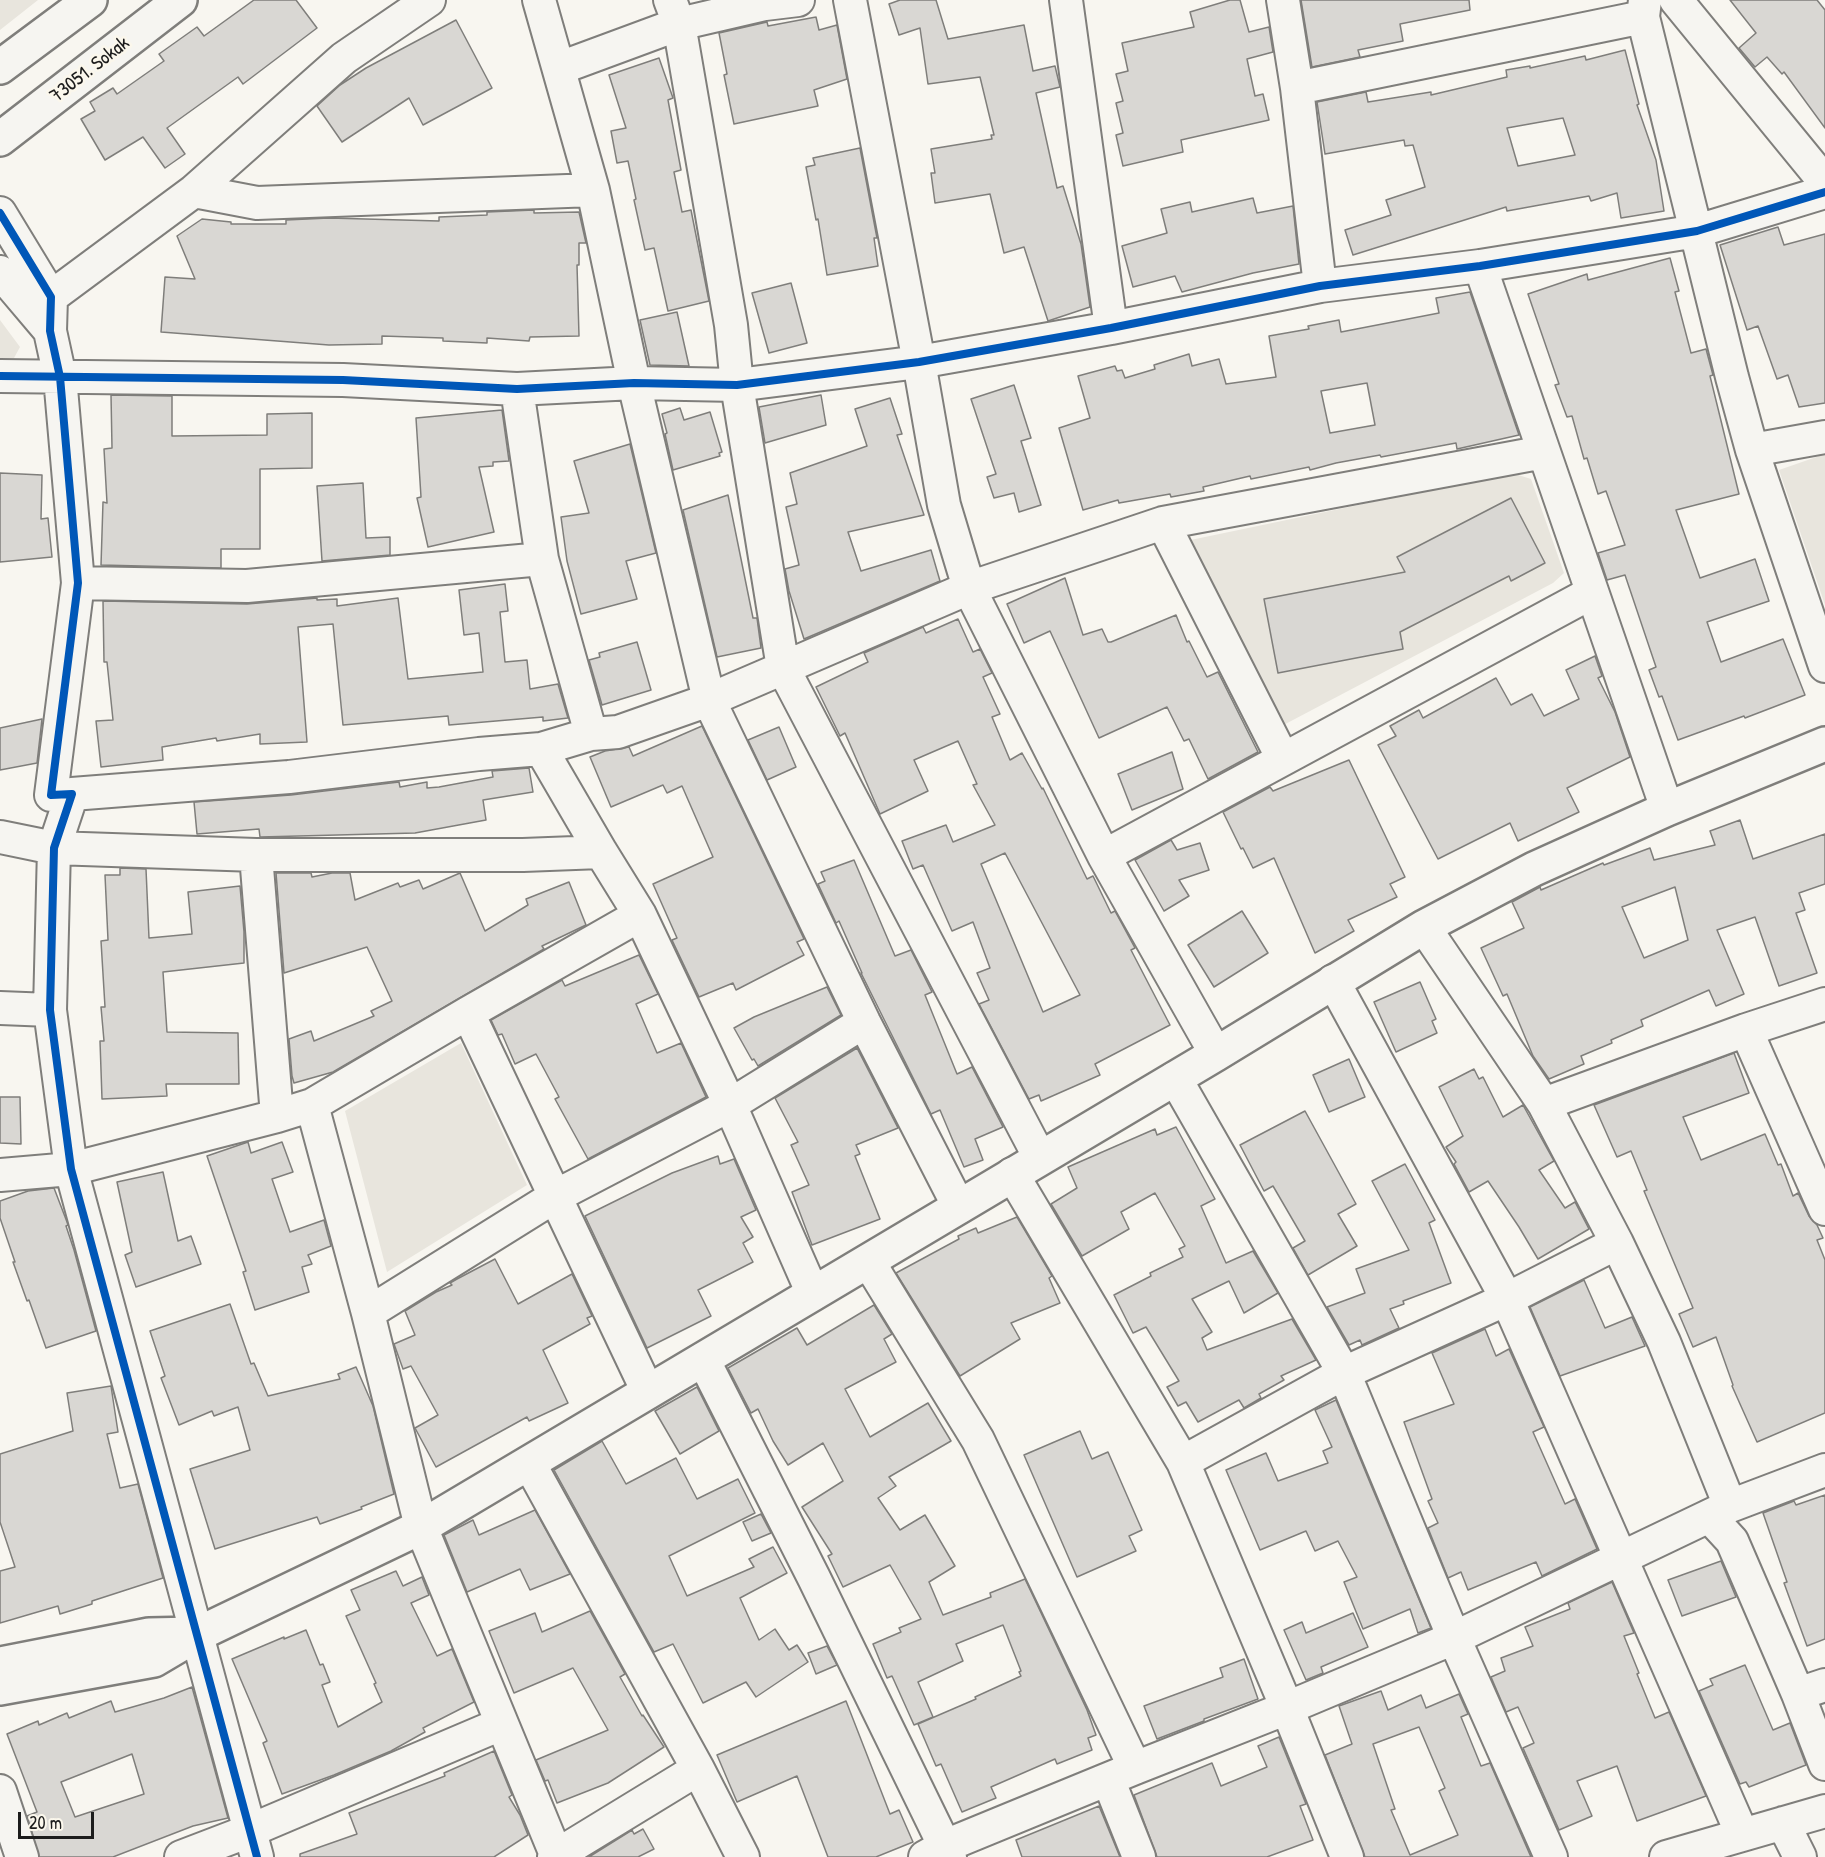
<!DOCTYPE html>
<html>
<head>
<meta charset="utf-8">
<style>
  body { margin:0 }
  #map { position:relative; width:1825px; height:1857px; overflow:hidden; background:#f8f6f0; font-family:"Patrick Hand",sans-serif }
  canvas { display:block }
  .scale { position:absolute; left:18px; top:1812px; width:76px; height:27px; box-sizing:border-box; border:3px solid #1c1c1c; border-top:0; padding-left:8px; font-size:18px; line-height:21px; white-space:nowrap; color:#1c1c1c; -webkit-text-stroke:4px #fbf7ec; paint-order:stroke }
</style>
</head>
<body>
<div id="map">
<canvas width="1825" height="1857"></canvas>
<div class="scale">20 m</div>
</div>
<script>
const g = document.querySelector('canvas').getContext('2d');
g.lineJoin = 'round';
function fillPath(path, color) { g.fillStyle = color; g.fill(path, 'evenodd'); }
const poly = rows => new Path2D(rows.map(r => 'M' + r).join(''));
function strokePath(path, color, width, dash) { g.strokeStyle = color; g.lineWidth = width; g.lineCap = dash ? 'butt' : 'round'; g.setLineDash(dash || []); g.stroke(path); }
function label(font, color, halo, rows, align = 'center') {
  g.font = font + ' "Patrick Hand",sans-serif'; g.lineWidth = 5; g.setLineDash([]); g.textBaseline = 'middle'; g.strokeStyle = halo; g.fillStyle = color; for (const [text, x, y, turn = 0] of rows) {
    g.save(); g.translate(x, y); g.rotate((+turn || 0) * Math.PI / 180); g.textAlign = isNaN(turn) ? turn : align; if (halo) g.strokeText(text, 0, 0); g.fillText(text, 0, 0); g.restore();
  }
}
const built = poly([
  [0,0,38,0,0,30],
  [0,320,20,347,14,358,0,358],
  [1825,454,1825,605,1779,470],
  [1512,473,1531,479,1564,573,1553,583,1274,730,1181,542],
  [461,1043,527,1185,387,1272,345,1111]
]);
const building = poly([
  [254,0,296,0,317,28,243,84,238,77,167,128,185,154,165,168,143,137,105,160,81,119,95,111,90,102,113,88,117,94,164,61,159,54,197,27,204,36,254,0],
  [900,0,936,0,948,39,1024,25,1033,71,1055,66,1060,87,1036,93,1057,188,1063,186,1081,244,1090,307,1048,321,1024,247,1004,253,990,194,935,203,931,173,935,173,931,149,992,139,991,135,994,135,980,77,928,84,920,28,899,35,889,4,900,0],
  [1230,0,1240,0,1249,32,1269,27,1273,52,1247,59,1255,96,1263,94,1269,120,1181,140,1183,152,1123,166,1116,135,1123,133,1116,103,1123,101,1116,74,1128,71,1122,43,1194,27,1190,12,1230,0],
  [1301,0,1469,0,1470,10,1400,24,1403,41,1358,50,1360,57,1312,67,1301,0],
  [1730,0,1817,0,1825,10,1825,128,1784,72,1782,74,1767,57,1755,67,1739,48,1756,33,1730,0],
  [816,17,819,30,837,25,847,79,814,90,818,106,734,124,724,75,727,74,719,33,767,22,768,26,816,17],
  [456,20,492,88,423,125,409,98,342,142,317,106,340,85,366,68,456,20],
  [1625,50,1639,104,1637,105,1656,160,1664,211,1621,218,1617,193,1591,201,1589,196,1507,211,1506,207,1353,255,1345,230,1391,215,1386,200,1425,187,1413,145,1405,146,1404,140,1325,154,1317,102,1366,92,1368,102,1431,92,1431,95,1507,77,1506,70,1530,66,1530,68,1585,56,1586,60,1625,50],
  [1563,118,1575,155,1518,166,1507,128,1563,118],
  [659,58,673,98,668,100,681,170,674,172,682,212,691,210,709,301,668,311,654,248,645,250,634,200,636,199,628,161,617,163,611,131,626,128,609,75,659,58],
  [860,148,877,238,874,238,878,266,827,275,818,219,816,220,806,167,815,165,813,158,860,148],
  [1253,198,1257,213,1293,206,1299,264,1253,273,1182,292,1175,276,1133,287,1122,246,1167,233,1161,209,1190,202,1192,212,1253,198],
  [534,210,534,213,579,212,586,243,579,243,579,265,577,265,579,336,530,337,529,341,487,338,487,343,443,341,443,338,382,336,382,344,329,345,161,332,165,277,195,279,177,236,202,219,231,222,231,224,286,224,286,220,329,218,439,221,439,217,487,215,487,212,534,210],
  [1778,227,1784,245,1825,234,1825,403,1799,407,1788,375,1777,379,1758,326,1747,330,1720,245,1778,227],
  [1670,258,1679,291,1675,292,1691,353,1706,349,1713,375,1710,376,1739,494,1676,510,1700,578,1755,559,1769,601,1707,622,1721,662,1783,639,1805,695,1745,718,1744,716,1678,740,1662,696,1659,697,1649,670,1656,667,1625,575,1607,580,1598,553,1625,545,1606,491,1598,494,1587,458,1584,459,1572,416,1567,417,1555,385,1559,384,1528,294,1587,274,1588,280,1670,258],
  [791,283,807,343,769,353,752,293,791,283],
  [1470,292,1519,435,1457,449,1456,443,1381,457,1380,455,1336,463,1310,470,1309,467,1251,479,1250,476,1203,487,1204,491,1171,497,1170,494,1119,503,1118,500,1083,510,1059,428,1090,418,1078,376,1115,366,1117,371,1122,370,1125,378,1155,369,1154,365,1189,354,1192,366,1219,359,1226,384,1276,377,1269,336,1309,329,1308,326,1339,320,1341,332,1439,313,1436,298,1470,292],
  [1367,383,1375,425,1330,433,1321,391,1367,383],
  [677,312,689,366,650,365,640,320,677,312],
  [1014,385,1031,438,1021,441,1041,505,1019,512,1014,493,994,498,987,477,996,474,971,399,1014,385],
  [111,395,172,396,172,436,267,435,267,414,312,413,312,468,260,469,260,549,221,549,221,568,101,565,103,502,107,503,104,449,112,448,111,395],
  [821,395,826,425,765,443,759,407,821,395],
  [890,398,902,434,897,435,924,515,848,532,861,571,931,550,940,581,804,639,789,591,785,569,799,565,786,507,797,504,790,473,867,446,855,409,890,398],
  [680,408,684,420,710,412,722,452,719,453,720,456,673,470,665,434,667,433,662,414,680,408],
  [502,410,509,461,493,462,493,466,479,467,494,532,428,547,417,498,421,497,416,418,502,410],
  [630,444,656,553,626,561,637,599,581,614,567,561,561,517,589,513,574,461,630,444],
  [0,473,42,475,41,519,48,518,52,557,0,562,0,473],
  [363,483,366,538,390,537,390,555,322,561,317,486,363,483],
  [728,495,753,618,757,618,761,648,717,657,683,510,728,495],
  [1511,498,1545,563,1511,581,1509,576,1400,632,1403,649,1278,673,1264,599,1405,572,1397,557,1511,498],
  [1065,578,1083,635,1102,629,1108,642,1111,642,1176,615,1187,642,1189,641,1207,677,1218,672,1258,752,1208,779,1189,739,1184,741,1167,707,1099,738,1050,631,1024,643,1007,604,1065,578],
  [505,584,508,611,500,612,505,662,527,660,530,689,558,684,568,718,543,721,543,717,449,725,448,716,343,725,333,624,298,627,307,742,260,744,260,734,217,741,216,738,162,747,163,760,101,767,96,721,113,720,107,662,104,662,103,601,247,604,317,598,317,600,337,599,337,606,398,598,408,679,483,672,479,633,464,635,459,590,505,584],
  [958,619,973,652,980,649,992,673,983,677,1000,714,992,717,1010,760,1022,753,1042,789,1043,788,1087,879,1093,876,1111,913,1115,911,1135,948,1131,950,1170,1025,1095,1064,1100,1075,1041,1101,1039,1095,1029,1099,979,1004,989,1000,977,973,990,968,973,922,952,931,923,865,913,869,902,841,946,825,953,842,995,825,973,785,977,784,958,741,914,760,928,791,880,814,845,733,840,736,816,687,868,662,864,653,923,627,926,633,958,619],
  [1005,853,1080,995,1043,1012,981,864,1005,853],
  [637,642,651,690,602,705,589,660,600,657,599,653,637,642],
  [1595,656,1602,676,1598,678,1615,712,1630,757,1567,788,1579,812,1518,841,1510,823,1438,859,1378,745,1396,736,1390,726,1419,710,1423,718,1496,678,1511,705,1532,694,1544,716,1579,699,1566,670,1595,656],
  [42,719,37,763,0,770,0,728,42,719],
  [702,726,804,939,797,942,804,955,736,990,733,983,699,997,672,940,677,938,653,884,713,857,682,786,667,793,663,785,611,807,590,757,605,751,629,747,633,756,702,726],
  [779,727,796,767,767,780,748,740,779,727],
  [1172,752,1183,789,1132,810,1118,774,1172,752],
  [1349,760,1405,877,1390,884,1397,897,1348,920,1354,931,1315,953,1274,858,1253,868,1243,848,1241,849,1223,812,1270,787,1273,791,1349,760],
  [529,768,533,792,483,800,486,820,415,833,260,837,259,829,197,834,194,802,291,795,399,782,400,787,427,782,427,788,439,787,493,777,492,771,529,768],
  [1740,820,1753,859,1825,834,1825,884,1799,893,1805,910,1796,913,1817,973,1779,986,1755,917,1717,930,1744,994,1716,1006,1709,990,1641,1020,1643,1026,1611,1040,1612,1043,1581,1056,1584,1064,1549,1079,1533,1056,1507,994,1503,996,1481,948,1524,928,1512,902,1540,887,1541,890,1603,863,1604,865,1650,848,1654,860,1715,845,1710,831,1740,820],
  [1675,887,1688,940,1644,958,1622,907,1675,887],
  [1171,840,1177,850,1200,843,1209,870,1179,880,1189,896,1164,911,1135,860,1171,840],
  [854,860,895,956,911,950,932,992,925,995,957,1074,972,1067,1003,1127,975,1139,983,1160,964,1167,940,1110,931,1114,861,973,862,973,839,921,836,923,818,884,825,881,821,872,854,860],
  [120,868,146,869,149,938,192,934,188,892,240,886,244,932,244,963,163,972,167,1032,238,1033,239,1084,166,1084,167,1096,102,1099,100,1041,104,1041,101,1007,105,1007,101,941,108,940,105,875,120,875,120,868],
  [276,873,311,873,312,877,332,873,350,873,355,900,398,883,400,887,419,880,423,889,460,873,485,931,528,905,526,899,569,882,586,925,542,946,544,949,333,1072,294,1083,292,1076,289,1039,311,1031,314,1041,374,1016,371,1011,392,1001,367,947,284,973,276,873],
  [1242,911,1268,953,1214,987,1188,945,1242,911],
  [639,955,658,994,636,1004,657,1053,681,1043,706,1097,588,1159,555,1099,559,1097,536,1054,515,1064,502,1034,498,1035,491,1020,562,980,565,986,639,955],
  [1420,982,1436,1019,1432,1021,1437,1033,1396,1052,1374,1002,1420,982],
  [827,987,841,1015,758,1066,754,1059,752,1060,734,1028,754,1017,827,987],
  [857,1048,898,1128,856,1145,860,1154,855,1156,880,1219,812,1245,792,1192,809,1185,791,1145,798,1142,775,1098,857,1048],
  [1734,1053,1749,1093,1683,1117,1701,1160,1765,1134,1778,1165,1781,1164,1793,1196,1798,1193,1809,1216,1817,1225,1823,1238,1817,1240,1825,1260,1825,1413,1757,1442,1732,1386,1733,1385,1716,1337,1693,1347,1679,1314,1693,1308,1644,1191,1647,1190,1631,1151,1617,1157,1594,1105,1734,1053],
  [1349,1059,1365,1097,1329,1112,1313,1075,1349,1059],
  [1474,1069,1479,1079,1483,1077,1503,1117,1523,1105,1554,1161,1539,1170,1565,1208,1575,1202,1589,1229,1538,1259,1519,1227,1488,1181,1469,1192,1454,1164,1456,1162,1446,1147,1463,1136,1439,1087,1474,1069],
  [0,1097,20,1097,21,1144,0,1143,0,1097],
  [1305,1111,1356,1204,1338,1214,1357,1246,1308,1275,1293,1248,1305,1241,1273,1186,1264,1191,1240,1145,1305,1111],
  [1176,1127,1215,1199,1201,1206,1226,1263,1253,1251,1278,1293,1244,1313,1229,1281,1192,1299,1212,1332,1202,1338,1207,1350,1292,1319,1316,1360,1281,1376,1284,1380,1259,1394,1261,1398,1244,1408,1239,1400,1198,1422,1186,1402,1178,1406,1167,1387,1179,1381,1146,1327,1133,1333,1114,1295,1151,1276,1150,1273,1183,1257,1179,1249,1185,1246,1155,1193,1121,1212,1129,1229,1082,1256,1051,1204,1077,1188,1068,1167,1155,1129,1157,1135,1176,1127],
  [248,1142,251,1153,282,1142,293,1172,272,1179,290,1232,324,1220,331,1246,308,1255,312,1264,302,1267,309,1292,255,1310,243,1272,246,1271,207,1156,248,1142],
  [718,1156,720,1164,734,1159,756,1210,741,1217,753,1237,743,1243,753,1262,698,1290,711,1316,647,1348,585,1216,672,1173,718,1156],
  [1405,1164,1435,1220,1429,1223,1451,1283,1403,1301,1404,1304,1390,1309,1399,1328,1362,1345,1360,1340,1349,1345,1327,1307,1365,1293,1356,1269,1409,1250,1372,1181,1405,1164],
  [163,1172,178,1241,191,1236,201,1264,136,1287,125,1255,132,1252,117,1182,163,1172],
  [54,1188,67,1222,68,1225,66,1226,74,1250,96,1331,46,1348,29,1300,27,1301,13,1262,15,1262,0,1218,0,1201,28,1191,54,1188],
  [1017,1217,1052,1276,1049,1278,1060,1303,1011,1323,1020,1339,960,1376,896,1273,959,1239,958,1236,976,1228,978,1233,1017,1217],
  [495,1259,518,1304,572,1274,592,1316,587,1318,590,1324,543,1350,568,1403,529,1421,527,1417,436,1467,415,1428,438,1415,411,1366,403,1369,394,1344,415,1335,405,1311,436,1292,452,1285,450,1283,457,1279,495,1259],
  [1584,1280,1605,1328,1632,1317,1645,1346,1560,1376,1530,1307,1584,1280],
  [230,1304,251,1364,254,1363,268,1396,340,1379,338,1374,356,1367,373,1406,394,1494,361,1507,362,1509,320,1524,317,1517,215,1549,190,1469,250,1450,238,1407,214,1416,212,1411,179,1425,161,1378,165,1376,150,1331,230,1304],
  [874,1305,892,1334,884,1339,896,1362,845,1389,870,1437,928,1403,951,1441,889,1477,896,1486,878,1498,900,1530,925,1515,955,1566,929,1582,943,1615,991,1597,990,1593,1025,1579,1087,1710,1096,1735,1088,1738,1092,1750,1057,1764,1055,1759,991,1787,996,1798,962,1812,941,1764,936,1766,918,1724,976,1699,975,1697,1021,1676,1019,1672,1021,1671,1003,1625,956,1644,963,1661,918,1682,933,1717,914,1725,892,1676,887,1678,873,1644,901,1632,899,1628,921,1619,890,1565,843,1587,828,1556,832,1554,802,1507,843,1481,823,1443,788,1465,773,1441,758,1409,751,1413,728,1368,797,1328,807,1345,874,1305],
  [1485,1329,1496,1356,1509,1349,1544,1427,1533,1432,1565,1504,1575,1499,1597,1549,1542,1576,1536,1562,1468,1590,1461,1572,1448,1578,1428,1528,1438,1523,1428,1501,1432,1499,1404,1422,1454,1404,1432,1353,1485,1329],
  [111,1386,118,1432,107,1434,120,1488,138,1484,163,1578,92,1601,92,1604,60,1614,58,1606,0,1623,0,1571,15,1567,0,1522,0,1454,73,1431,67,1393,111,1386],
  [697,1387,719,1431,680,1454,655,1411,697,1387],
  [1336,1400,1371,1485,1431,1628,1418,1633,1410,1609,1363,1629,1344,1582,1357,1577,1338,1541,1315,1551,1306,1531,1260,1550,1226,1470,1266,1453,1278,1481,1328,1463,1323,1451,1332,1447,1315,1410,1336,1400],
  [1080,1431,1092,1459,1108,1452,1142,1530,1129,1536,1136,1551,1077,1577,1024,1455,1080,1431],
  [602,1441,626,1484,676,1458,697,1499,738,1479,755,1513,669,1556,687,1596,754,1567,749,1559,773,1547,787,1573,740,1598,759,1640,775,1629,789,1650,797,1645,808,1662,756,1697,746,1682,703,1703,673,1644,654,1652,554,1470,602,1441],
  [1825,1495,1825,1639,1807,1646,1784,1583,1787,1582,1763,1513,1794,1501,1796,1505,1825,1495],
  [535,1510,570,1574,530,1590,520,1569,467,1592,444,1535,473,1520,479,1535,535,1510],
  [761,1514,771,1533,752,1541,743,1522,761,1514],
  [1721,1561,1736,1597,1682,1616,1668,1580,1721,1561],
  [396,1571,403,1586,422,1577,429,1595,411,1603,437,1656,452,1649,474,1702,423,1728,425,1732,391,1751,334,1775,282,1794,263,1743,267,1741,232,1659,284,1637,284,1639,306,1630,320,1665,323,1664,330,1682,322,1685,338,1727,382,1702,374,1684,376,1683,346,1616,360,1610,351,1590,396,1571],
  [1612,1582,1634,1633,1624,1636,1639,1673,1637,1674,1655,1718,1669,1712,1706,1796,1637,1821,1617,1766,1577,1781,1592,1816,1559,1830,1523,1748,1534,1743,1518,1707,1506,1712,1491,1677,1505,1671,1501,1658,1533,1646,1525,1627,1570,1609,1568,1603,1612,1582],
  [590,1611,625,1674,620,1677,642,1716,643,1715,664,1747,608,1783,557,1803,548,1780,545,1781,536,1760,608,1730,573,1668,514,1693,489,1631,535,1613,542,1632,590,1611],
  [1353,1613,1368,1647,1321,1667,1323,1673,1306,1680,1284,1630,1302,1622,1306,1633,1353,1613],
  [827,1646,837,1665,816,1674,808,1653,827,1646],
  [1244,1659,1258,1699,1204,1719,1204,1721,1157,1739,1144,1706,1223,1677,1220,1668,1244,1659],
  [1745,1665,1773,1730,1790,1723,1806,1765,1749,1787,1746,1782,1740,1784,1699,1691,1713,1685,1710,1679,1745,1665],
  [192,1687,228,1818,193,1826,113,1857,39,1857,27,1816,37,1812,7,1734,38,1721,39,1725,67,1713,69,1718,111,1701,115,1712,164,1698,192,1687],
  [132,1754,144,1794,75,1817,61,1782,132,1754],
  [1381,1691,1388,1710,1421,1695,1426,1708,1459,1694,1468,1714,1461,1717,1481,1766,1490,1763,1531,1857,1365,1857,1325,1755,1352,1744,1339,1706,1381,1691],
  [1419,1727,1445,1788,1439,1791,1458,1835,1410,1855,1391,1810,1395,1809,1373,1744,1419,1727],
  [846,1701,890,1814,899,1810,913,1842,876,1857,828,1857,797,1776,737,1802,717,1755,846,1701],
  [1279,1737,1306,1804,1300,1806,1313,1840,1267,1857,1157,1857,1134,1795,1212,1763,1221,1786,1267,1767,1258,1746,1279,1737],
  [494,1751,512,1795,509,1797,520,1815,528,1835,494,1857,300,1857,300,1854,357,1834,349,1813,445,1776,444,1773,494,1751],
  [1099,1806,1120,1857,1022,1857,1016,1840,1099,1806],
  [643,1829,654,1849,638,1857,589,1857,632,1830,634,1834,643,1829]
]);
const minor = poly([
  [539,0,593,190,634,383,709,700,864,1022,959,1207],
  [670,0,679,24,731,325,737,385,783,668,1040,1158],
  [850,0,919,362,944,505,969,588,1104,856,1216,1054],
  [1066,0,1111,328],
  [1283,0,1297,88,1320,286],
  [1645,0,1643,17,1732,377,1752,450,1825,666],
  [1676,0,1825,182],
  [560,68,679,24,765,4,798,0],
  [1297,88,1643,17],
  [194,191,257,203,593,190],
  [0,213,51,297,50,331,60,377,78,583,51,795,72,794,54,848,50,1010,71,1169,257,1857],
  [1480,266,1667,809],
  [0,272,50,331],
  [51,297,194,191,344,58,429,0],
  [0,376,343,380,517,389,634,383,737,385,919,362,1111,328,1320,286,1480,266,1697,231,1825,192],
  [517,389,542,559,591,734],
  [1752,450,1825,437],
  [1163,523,1283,759],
  [78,583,247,586,542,559],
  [541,749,601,852,640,915,730,1105,813,1294],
  [72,794,289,777,479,754,541,749,591,734,618,732,709,700,969,588,1163,523,1544,452],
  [0,837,54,848,256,855,523,855,601,852],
  [256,855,277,1116],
  [1104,856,1591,593],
  [1424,927,1544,1104,1746,1030,1825,1004],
  [1333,981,1507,1299,1742,1834],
  [0,1008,50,1010],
  [468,1013,648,1392],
  [1746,1030,1825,1209],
  [1175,1078,1344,1373,1454,1638,1551,1857],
  [1544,1104,1617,1243,1664,1342,1730,1506],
  [312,1105,368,1313,421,1527,557,1857],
  [1012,1174,1183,1462],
  [0,1175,71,1169,277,1116,312,1105,468,1013,640,915],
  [868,1261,978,1440,1135,1768],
  [368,1313,554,1197,730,1105,864,1022],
  [703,1359,814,1578,950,1857],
  [529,1463,698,1769,743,1857],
  [1709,1516,1732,1541,1798,1694,1825,1764],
  [1798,1694,1825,1685],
  [1108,1779,1139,1857],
  [0,1791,22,1857],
  [1783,1823,1800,1857],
  [181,1857,249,1831,501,1724],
  [554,1857,698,1769],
  [925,1857,945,1846,1135,1768,1287,1708,1454,1638,1730,1506,1825,1470],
  [1347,1857,1287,1708,1183,1462,1344,1373,1507,1299,1617,1243],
  [1666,1857,1825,1811]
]);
const major = poly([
  [0,67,90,0],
  [0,139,180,0],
  [0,1664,149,1635,196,1634],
  [0,1688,154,1660,198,1634,421,1527,1216,1054,1424,927,1534,869,1667,809,1825,744]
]);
const cycleway = poly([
  [0,213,51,297,50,331,60,377,78,583,51,795,72,794,54,848,50,1010,71,1169,257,1857],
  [0,376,343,380,517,389,634,383,737,385,919,362,1111,328,1320,286,1480,266,1697,231,1825,192]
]);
const streetNames = [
  ["73051. Sokak",90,70,-38]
];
fillPath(built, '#e8e5dd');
fillPath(building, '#d9d7d3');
strokePath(building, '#7f7e7b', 1.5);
strokePath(minor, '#7f7e7b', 36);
strokePath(major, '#7f7e7b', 38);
strokePath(minor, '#f6f5f1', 32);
strokePath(major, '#f6f5f1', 33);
strokePath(cycleway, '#0057b8', 8);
label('20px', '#1c1c1c', '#fbf7ec', streetNames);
</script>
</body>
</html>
